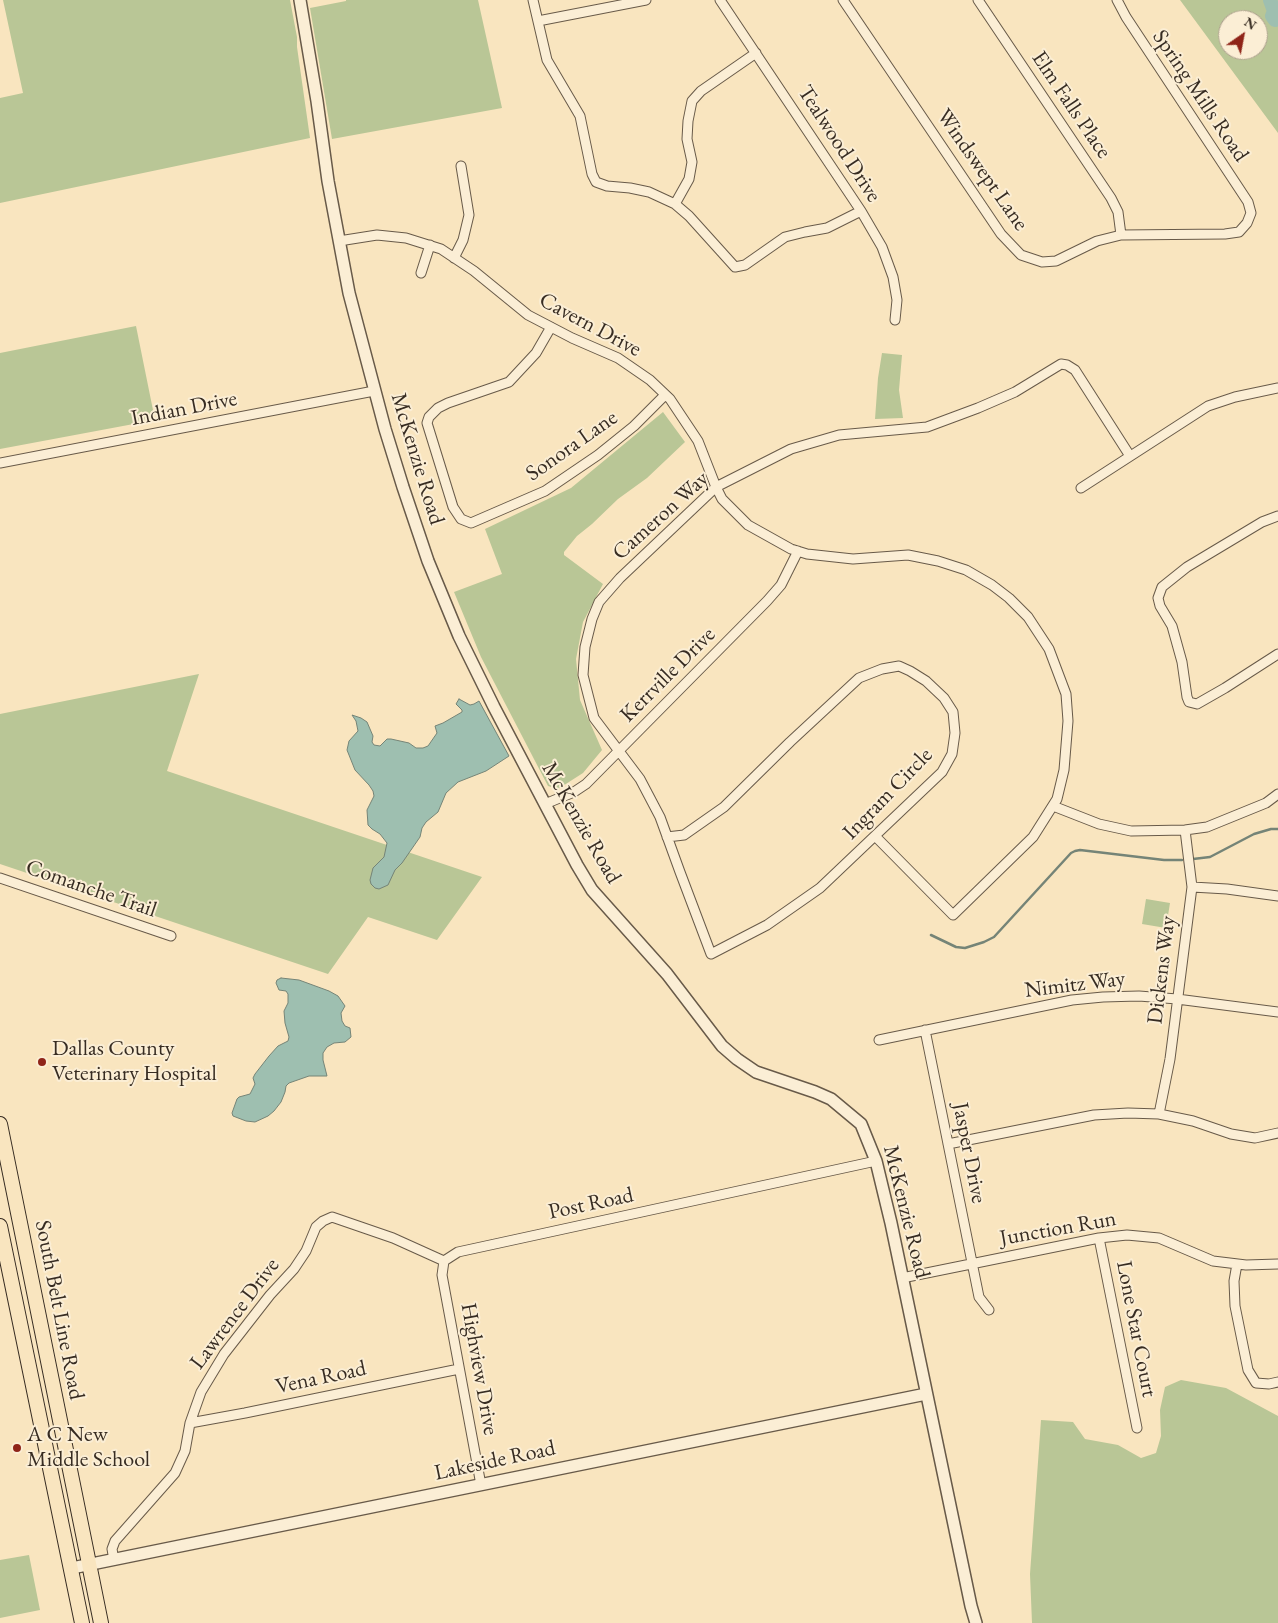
<!DOCTYPE html>
<html>
<head>
<meta charset="utf-8">
<style>
  body { margin:0 }
  #map { position:relative; width:1278px; height:1623px; overflow:hidden; background:#f9e5bf; font-family:"EB Garamond",serif }
  canvas { display:block }
  .north { position:absolute; left:1218px; top:10px; width:50px; height:50px; box-sizing:border-box; background:#fbeed5; border:1px solid #ada08d; border-radius:50%; rotate:33deg; font-size:14px; font-weight:700; line-height:20px; text-align:center; color:#372c22 }
  .north::after { content:''; display:block; margin:auto; width:18px; height:22px; background:#8f2418; clip-path:polygon(50% 0,100% 100%,50% 72%,0 100%) }
</style>
</head>
<body>
<div id="map">
<canvas width="1278" height="1623"></canvas>
<div class="north">N</div>
</div>
<script>
const g = document.querySelector('canvas').getContext('2d');
g.lineJoin = 'round';
function fillPath(path, color) { g.fillStyle = color; g.fill(path, 'evenodd'); }
const poly = rows => new Path2D(rows.map(r => 'M' + r).join(''));
function strokePath(path, color, width, dash) { g.strokeStyle = color; g.lineWidth = width; g.lineCap = dash ? 'butt' : 'round'; g.setLineDash(dash || []); g.stroke(path); }
function label(font, color, halo, rows, align = 'center') {
  g.font = font + ' "EB Garamond",serif'; g.lineWidth = 4; g.setLineDash([]); g.textBaseline = 'middle'; g.strokeStyle = halo; g.fillStyle = color; for (const [text, x, y, turn = 0] of rows) {
    g.save(); g.translate(x, y); g.rotate((+turn || 0) * Math.PI / 180); g.textAlign = isNaN(turn) ? turn : align; if (halo) g.strokeText(text, 0, 0); g.fillText(text, 0, 0); g.restore();
  }
}
const green = poly([
  [3,0,290,0,297,37,297,47,310,138,0,203,0,98,23,93],
  [346,0,478,0,502,108,332,139,310,8,346,1],
  [1180,0,1278,0,1278,133],
  [1228,20,1258,20,1258,50,1228,50],
  [136,326,155,420,0,449,0,353],
  [882,353,902,355,899,390,903,418,875,419,878,378],
  [663,412,685,442,647,478,618,499,592,524,577,536,564,552,564,555,603,584,583,622,576,659,580,700,602,750,583,773,558,789,548,786,481,657,454,592,502,574,485,529,571,488],
  [199,674,167,771,482,877,437,940,368,917,328,974,0,864,0,714],
  [1146,899,1170,903,1166,928,1142,924],
  [1181,1380,1226,1388,1278,1416,1278,1623,1032,1623,1030,1574,1041,1420,1073,1422,1085,1439,1118,1445,1141,1458,1156,1453,1161,1436,1160,1410,1165,1387],
  [29,1555,40,1610,0,1618,0,1560]
]);
const water = poly([
  [459,699,470,705,474,704,479,701,509,756,486,771,458,782,446,793,438,812,426,822,422,828,420,837,402,863,395,870,388,885,379,889,375,888,371,884,370,880,373,868,384,857,387,843,380,834,372,829,368,825,367,810,374,796,373,791,369,785,355,770,347,750,349,741,358,731,356,721,352,715,361,718,367,722,373,736,372,742,374,745,380,746,387,739,391,739,409,743,416,748,423,748,428,746,437,733,435,726,443,723,462,712,462,710,456,704,459,699],
  [281,978,299,980,329,991,338,996,345,1006,341,1013,342,1021,345,1026,350,1028,351,1037,345,1042,334,1043,327,1047,323,1053,323,1060,327,1076,309,1076,289,1083,286,1086,285,1092,281,1102,274,1111,268,1116,255,1122,246,1121,233,1116,232,1113,237,1099,239,1097,250,1094,255,1084,253,1078,255,1074,269,1056,278,1046,288,1041,289,1037,285,1023,284,1011,288,1003,288,994,286,991,279,990,276,983,277,980,281,978]
]);
const stream = poly([
  [1193,859,1210,857,1254,834,1271,829,1278,829],
  [931,935,956,947,965,948,984,942,994,937,1071,853,1075,851,1080,850,1164,860,1182,860]
]);
const river = poly([
  [1270,0,1274,11,1272,16,1275,20,1278,19]
]);
const minor = poly([
  [533,0,547,60,580,116,592,174,596,182,607,186,630,188,649,192,675,204,689,216,735,267,745,265,785,237,805,232,827,228,861,211],
  [720,0,861,211,882,247,893,277,897,300,895,320],
  [843,0,1001,234,1021,255,1042,262,1056,261,1097,241,1121,235,1225,234,1239,232,1247,223,1251,213,1248,202,1126,17,1117,0],
  [978,0,1111,198,1118,212,1121,235],
  [538,21,646,0],
  [675,204,689,179,692,162,687,139,688,121,692,101,701,91,756,53],
  [339,241,377,235,406,238,441,249,474,271,528,315,572,338,618,358,650,380,670,399,698,441,716,487,722,499,748,525,791,549,807,554,853,559,908,555,938,561,966,570,992,585,1009,598,1028,617,1049,649,1066,694,1068,721,1064,770,1057,799,1033,837,953,915,875,836],
  [454,258,463,240,469,215,461,166],
  [421,273,430,245],
  [551,327,536,353,509,382,448,403,438,408,429,417,427,423,453,507,461,519,471,523,545,491,598,455,634,426,665,395],
  [0,463,374,391],
  [1081,488,1208,406,1235,397,1278,388],
  [1278,516,1262,522,1187,567,1162,587,1158,598,1160,606,1172,626,1182,662,1187,697,1189,702,1197,704,1225,688,1278,654],
  [545,804,574,792,586,784,767,601,781,585,798,551],
  [1053,806,1099,824,1131,831,1185,830,1207,827,1266,803,1278,794],
  [667,837,684,835,724,807,790,742,859,678,882,669,899,666,910,671,926,681,944,698,953,712,955,733,952,754,942,772,820,888,767,925,711,954,680,872,660,817,640,779,594,718,583,675,585,647,592,619,599,602,620,578,716,487,791,449,839,435,927,427,978,408,1015,392,1061,364,1067,365,1075,370,1130,456],
  [0,878,171,936],
  [1192,887,1227,889,1278,896],
  [925,1030,979,1297,989,1310],
  [879,1040,1072,1000,1103,997,1139,996,1177,999,1278,1012],
  [1159,1114,1170,1059,1192,887,1185,830],
  [948,1144,1094,1115,1128,1113,1159,1114,1193,1121,1231,1134,1255,1138,1278,1133],
  [1099,1238,1137,1428],
  [444,1261,442,1275,481,1485],
  [1237,1264,1234,1281,1235,1306,1248,1370,1256,1383,1269,1384,1278,1382],
  [902,1278,1099,1238,1127,1235,1159,1238,1213,1261,1246,1265,1278,1264],
  [190,1423,245,1413,459,1369],
  [114,1560,112,1549,115,1541,175,1473,185,1451,190,1423,201,1392,224,1354,270,1295,294,1269,306,1251,316,1227,323,1221,332,1217,393,1238,444,1261,458,1252,876,1161]
]);
const tertiary = poly([
  [300,0,317,101,328,181,349,293,385,429,403,487,428,561,459,636,494,707,577,865,592,890,667,974,722,1046,737,1059,756,1072,815,1092,831,1099,861,1124,876,1161,891,1223,971,1606,976,1623],
  [72,1568,926,1394]
]);
const primary = poly([
  [0,1124,101,1623],
  [0,1226,82,1623]
]);
const markers = [
  [42,1062,5,"#8f2418"],
  [17,1448,5,"#8f2418"]
];
const streetNames = [
  ["Spring Mills Road",1200,96,56],
  ["Elm Falls Place",1071,105,56],
  ["Tealwood Drive",839,144,57],
  ["Windswept Lane",982,170,55],
  ["Cavern Drive",590,325,28],
  ["Indian Drive",184,409,-11],
  ["Sonora Lane",572,446,-35],
  ["McKenzie Road",417,459,73],
  ["Cameron Way",661,516,-42],
  ["Kerrville Drive",668,675,-45],
  ["Ingram Circle",888,794,-46],
  ["McKenzie Road",581,823,60],
  ["Comanche Trail",91,889,19],
  ["Dickens Way",1162,970,-83],
  ["Nimitz Way",1075,985,-7],
  ["Jasper Drive",969,1153,79],
  ["Post Road",591,1204,-12],
  ["McKenzie Road",906,1212,76],
  ["Junction Run",1058,1229,-10],
  ["South Belt Line Road",59,1310,79],
  ["Lawrence Drive",235,1314,-53],
  ["Lone Star Court",1136,1329,79],
  ["Highview Drive",479,1369,80],
  ["Vena Road",321,1378,-12],
  ["Lakeside Road",495,1461,-12]
];
const poiNames = [
  ["Dallas County",52,1049],
  ["Veterinary Hospital",52,1074],
  ["A C New",27,1435],
  ["Middle School",27,1460]
];
fillPath(green, '#b9c696');
fillPath(water, '#9ebfb0');
strokePath(water, '#758477', 1);
strokePath(stream, '#758477', 2.5);
strokePath(river, '#9ebfb0', 14);
strokePath(minor, '#685a49', 11);
strokePath(tertiary, '#685a49', 14);
strokePath(primary, '#372c22', 16);
strokePath(minor, '#fbeed5', 9);
strokePath(tertiary, '#fbeed5', 11);
strokePath(primary, '#f9e5bf', 14);
for (const [x, y, r, color] of markers) { const dot = new Path2D(); dot.arc(x, y, r, 0, 2 * Math.PI); g.fillStyle = color; g.fill(dot); strokePath(dot, '#fbeed5', 2); }
label('22px', '#372c22', '#fbeed5', streetNames);
label('22px', '#372c22', '#fbeed5', poiNames, 'left');
</script>
</body>
</html>
